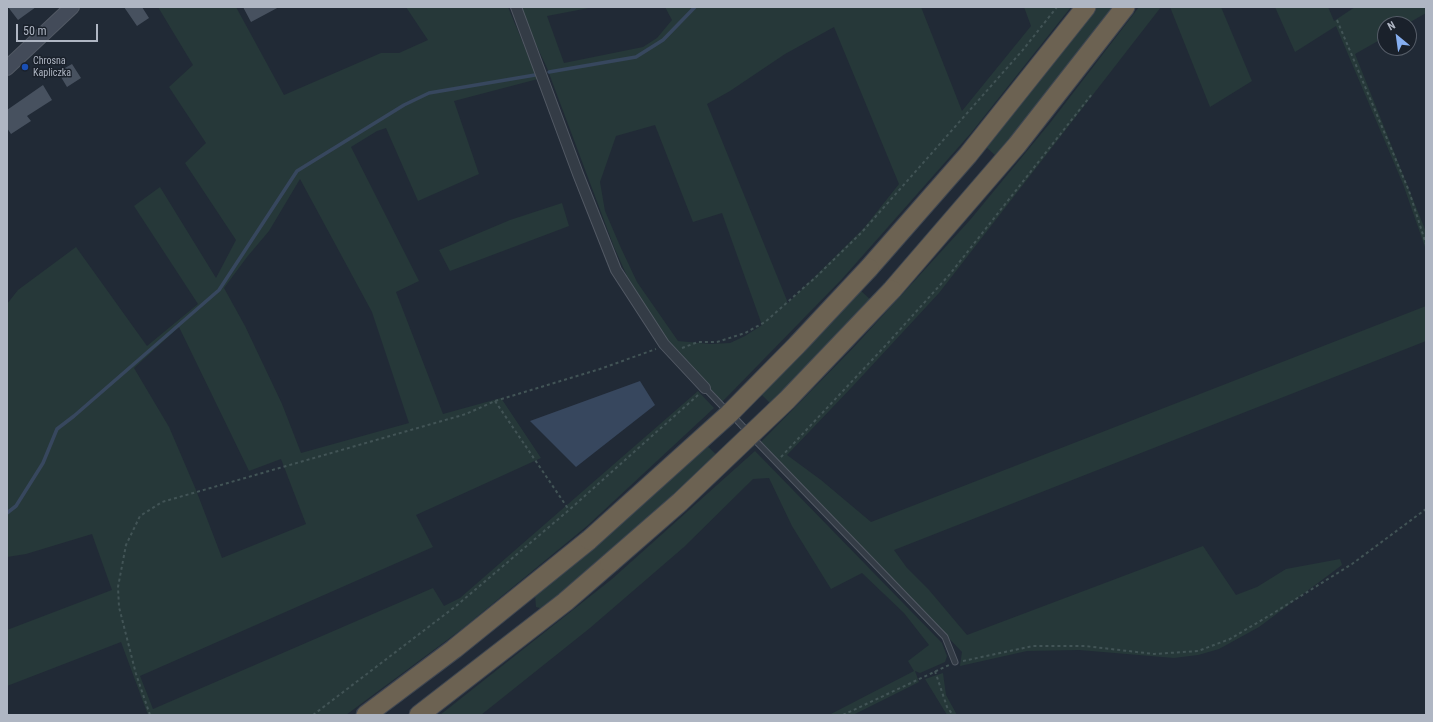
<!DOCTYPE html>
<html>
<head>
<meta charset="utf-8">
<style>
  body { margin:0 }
  #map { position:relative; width:1433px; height:722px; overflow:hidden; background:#212a36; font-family:"Roboto Condensed",sans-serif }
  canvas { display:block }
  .frame { position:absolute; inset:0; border:8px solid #afb6c3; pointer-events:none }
  .north { position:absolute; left:1377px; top:16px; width:40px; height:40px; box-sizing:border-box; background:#1a212b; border:1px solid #565d68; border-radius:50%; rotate:331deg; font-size:11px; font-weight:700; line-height:16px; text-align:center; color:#afb6c3 }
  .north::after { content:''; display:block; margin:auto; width:14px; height:18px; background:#86aff1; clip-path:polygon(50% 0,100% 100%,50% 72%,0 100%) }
  .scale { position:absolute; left:16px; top:24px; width:82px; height:18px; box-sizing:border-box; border:2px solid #afb6c3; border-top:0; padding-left:5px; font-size:12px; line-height:14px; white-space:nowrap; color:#afb6c3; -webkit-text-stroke:3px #1a212b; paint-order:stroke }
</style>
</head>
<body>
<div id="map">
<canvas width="1433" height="722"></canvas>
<div class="frame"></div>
<div class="north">N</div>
<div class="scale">50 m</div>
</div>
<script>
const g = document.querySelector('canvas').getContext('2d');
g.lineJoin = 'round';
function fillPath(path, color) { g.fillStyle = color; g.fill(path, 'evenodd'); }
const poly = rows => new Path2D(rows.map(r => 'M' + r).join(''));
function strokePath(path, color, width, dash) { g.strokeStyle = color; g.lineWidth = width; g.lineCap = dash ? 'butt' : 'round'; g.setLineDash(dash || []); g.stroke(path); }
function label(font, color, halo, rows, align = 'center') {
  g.font = font + ' "Roboto Condensed",sans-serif'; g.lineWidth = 3; g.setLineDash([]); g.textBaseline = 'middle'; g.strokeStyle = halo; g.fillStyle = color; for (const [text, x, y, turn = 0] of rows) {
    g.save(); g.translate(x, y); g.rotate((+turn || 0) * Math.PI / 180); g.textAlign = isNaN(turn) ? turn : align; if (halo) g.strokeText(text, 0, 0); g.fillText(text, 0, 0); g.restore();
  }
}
const green = poly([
  [158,7,236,7,284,95,381,53,399,53,428,40,406,7,508,7,538,79,454,101,479,174,418,201,386,128,377,131,351,147,419,281,396,292,443,414,501,398,541,458,416,515,433,547,140,676,153,709,433,588,444,606,460,598,698,391,714,408,587,526,462,629,346,715,148,715,121,642,7,686,7,630,112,590,92,534,26,554,7,557,7,304,18,290,76,247,147,346,198,304,134,206,160,187,216,278,236,240,185,163,206,143,169,87,193,65],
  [300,179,372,312,409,423,301,453,282,404,245,326,224,288,247,257,269,231],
  [179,327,249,471,281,459,306,524,222,558,196,490,169,427,134,368],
  [521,7,594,7,547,16,564,63,643,47,657,38,672,20,665,7,921,7,962,111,1031,26,1024,7,1071,7,971,133,842,279,722,402,666,341,627,276,614,247,547,68,526,23],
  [834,27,899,184,864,228,788,303,707,104,730,91,785,54],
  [655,125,693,222,722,213,762,325,745,336,730,343,710,344,678,341,637,282,620,246,605,211,600,182,616,136],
  [1093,7,1116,7,997,157,985,146],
  [1139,7,1161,7,939,293,852,387,787,455,821,480,871,522,1426,306,1426,341,894,550,907,568,929,590,967,635,1203,546,1236,595,1257,587,1286,569,1340,559,1342,565,1259,627,1219,649,1198,655,1174,658,1079,650,1027,651,960,666,962,652,761,442,854,347,970,220,1050,123],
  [1170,7,1221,7,1252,81,1210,107],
  [1275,7,1328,7,1334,21,1355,7,1426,7,1426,13,1407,24,1385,24,1385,37,1355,54,1426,232,1426,250,1403,184,1336,26,1295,52],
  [562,203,569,226,450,271,439,250,510,220],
  [860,290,872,301,771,404,760,393],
  [705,444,718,456,544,609,536,607,535,595],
  [755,451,942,643,947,656,945,662,920,673,915,671,919,682,853,715,829,715,914,671,908,661,929,645,904,613,862,573,831,589,792,526,769,478,753,479,684,547,590,628,481,715,440,715,612,579],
  [943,673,946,695,957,715,947,715,925,679]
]);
const water = poly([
  [640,381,655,405,576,467,530,421]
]);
const stream = poly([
  [549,72,636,57,663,40,695,7],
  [7,513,16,506,43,463,57,429,74,416,219,290,297,171,404,105,429,93,535,75]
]);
const building = poly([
  [8,7,36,7,18,20],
  [124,7,142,7,149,18,137,26],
  [243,7,279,7,251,22],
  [72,64,81,78,67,87,58,72],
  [43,85,52,100,27,116,31,121,11,134,7,128,7,110]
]);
const path = poly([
  [1337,20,1409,191,1426,244],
  [682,348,698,342,717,342,745,333,765,322,817,276,862,232,1022,51,1057,7],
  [495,401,569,510],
  [781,457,887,344,950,274,1092,94],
  [963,661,1033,646,1085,646,1154,654,1198,651,1230,639,1272,614,1352,564,1426,509],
  [935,671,947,707,953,715],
  [150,715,136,674,119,607,118,587,126,545,140,516,162,502,466,414,495,401,600,369,656,349],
  [313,715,456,606,569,510,698,395],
  [843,715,949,665]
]);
const lane = poly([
  [705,388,727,411],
  [733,416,748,432],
  [753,438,945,637,955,662]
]);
const street = poly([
  [516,7,578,174,616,270,664,344,705,388]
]);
const secondary = poly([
  [7,68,72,7]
]);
const highway = poly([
  [869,268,968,155,1086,7],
  [892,290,1017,145,1125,7],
  [366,715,454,649,589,540],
  [419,715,565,602,610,563]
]);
const highwayBridge = poly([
  [589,540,729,414,797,345,869,268],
  [610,563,680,502,787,400,892,290]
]);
const markers = [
  [25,67,4,"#1a4fb4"]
];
const poiNames = [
  ["Chrosna",33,61],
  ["Kapliczka",33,73]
];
fillPath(green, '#263839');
fillPath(water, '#37475e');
strokePath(stream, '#37475e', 3.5);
fillPath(building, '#47515f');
strokePath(lane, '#525964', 7);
strokePath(street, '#525964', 12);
strokePath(secondary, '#525964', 16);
strokePath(highway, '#3f4651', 21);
strokePath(path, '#425456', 2, [3, 3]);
strokePath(lane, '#343c46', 5);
strokePath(street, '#343c46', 10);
strokePath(secondary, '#434b59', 14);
strokePath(highway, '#6c6252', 19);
strokePath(highwayBridge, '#3f4651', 21, []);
strokePath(highwayBridge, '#6c6252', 19);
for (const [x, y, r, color] of markers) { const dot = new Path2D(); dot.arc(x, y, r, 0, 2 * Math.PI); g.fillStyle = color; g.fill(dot); strokePath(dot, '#1a212b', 1.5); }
label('10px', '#afb6c3', '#1a212b', poiNames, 'left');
</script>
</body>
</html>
